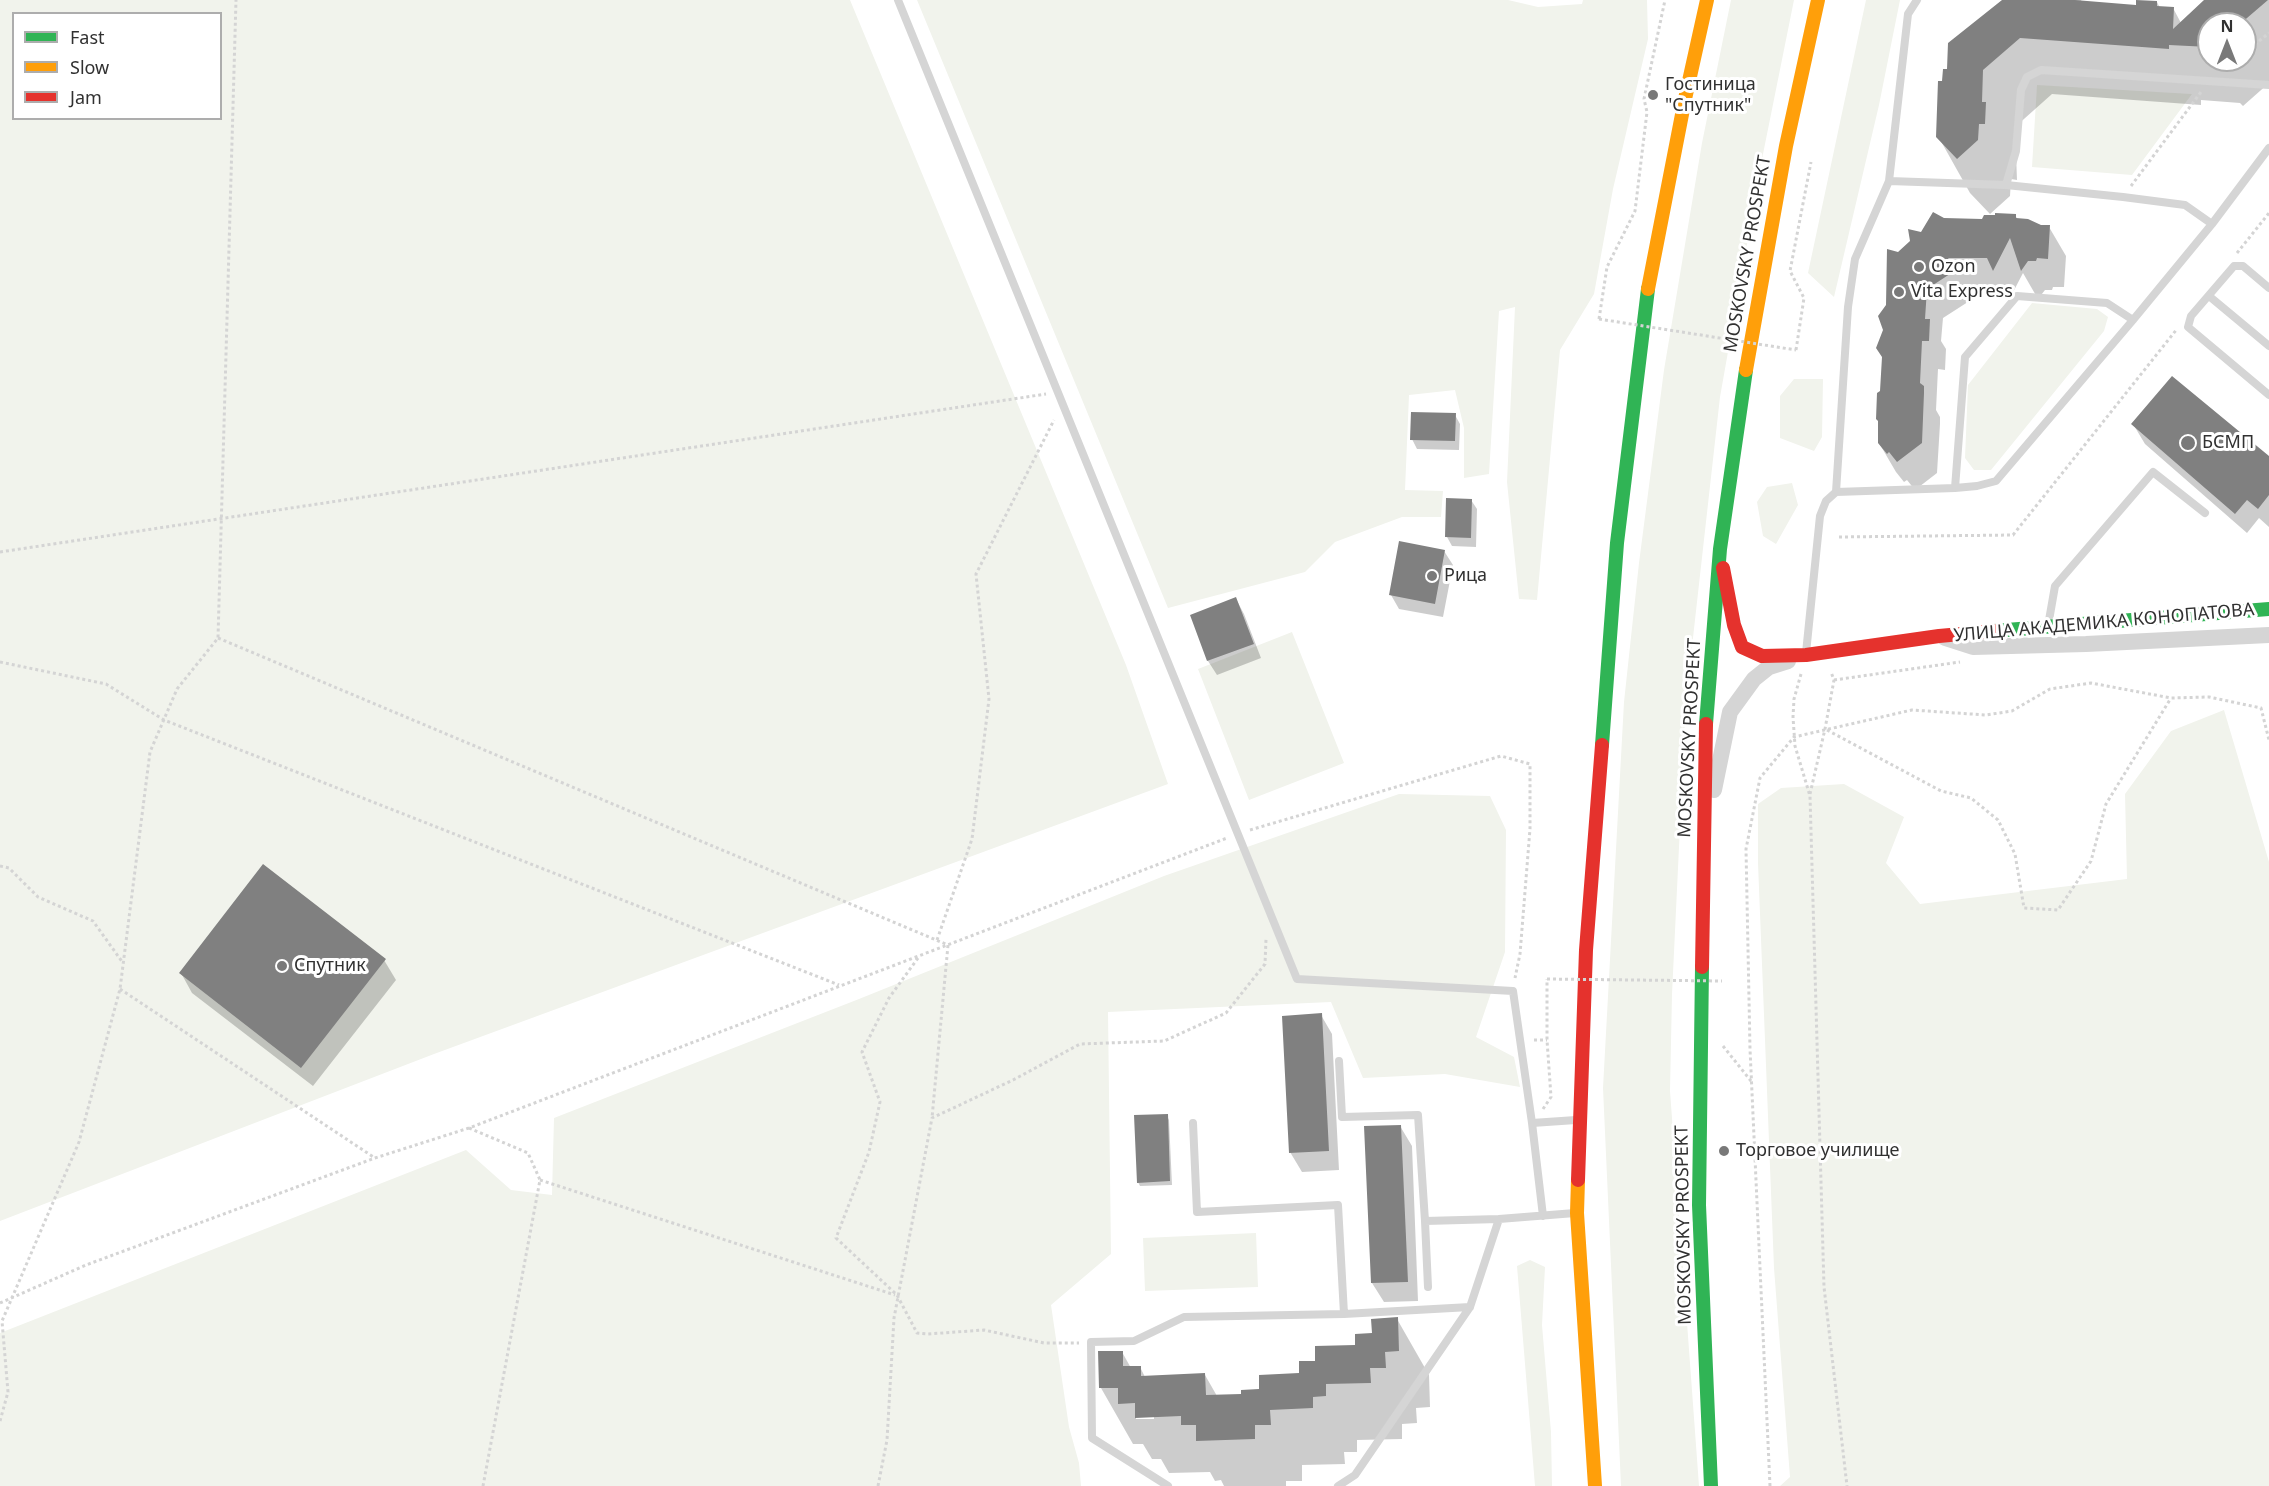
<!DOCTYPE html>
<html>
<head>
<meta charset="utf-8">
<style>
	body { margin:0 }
	#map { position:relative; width:2269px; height:1486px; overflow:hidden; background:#fff; font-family:"Noto Sans",sans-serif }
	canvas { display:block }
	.legend { position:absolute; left:12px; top:12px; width:210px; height:108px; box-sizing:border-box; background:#fff; border:2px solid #adadad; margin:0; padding:8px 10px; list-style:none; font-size:18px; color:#313131 }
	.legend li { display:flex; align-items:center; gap:12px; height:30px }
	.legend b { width:30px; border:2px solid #adadad }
	.north { position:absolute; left:2197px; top:12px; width:60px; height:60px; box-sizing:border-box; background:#fff; border:2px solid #adadad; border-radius:50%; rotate:0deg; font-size:16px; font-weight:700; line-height:24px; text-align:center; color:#313131 }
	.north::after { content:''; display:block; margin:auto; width:21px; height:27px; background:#797979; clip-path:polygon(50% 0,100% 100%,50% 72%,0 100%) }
</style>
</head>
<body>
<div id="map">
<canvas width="2269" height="1486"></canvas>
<ul class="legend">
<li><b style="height:8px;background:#30b455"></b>Fast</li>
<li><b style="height:8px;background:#ff9f0a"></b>Slow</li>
<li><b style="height:8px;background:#e5322d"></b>Jam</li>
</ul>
<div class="north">N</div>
</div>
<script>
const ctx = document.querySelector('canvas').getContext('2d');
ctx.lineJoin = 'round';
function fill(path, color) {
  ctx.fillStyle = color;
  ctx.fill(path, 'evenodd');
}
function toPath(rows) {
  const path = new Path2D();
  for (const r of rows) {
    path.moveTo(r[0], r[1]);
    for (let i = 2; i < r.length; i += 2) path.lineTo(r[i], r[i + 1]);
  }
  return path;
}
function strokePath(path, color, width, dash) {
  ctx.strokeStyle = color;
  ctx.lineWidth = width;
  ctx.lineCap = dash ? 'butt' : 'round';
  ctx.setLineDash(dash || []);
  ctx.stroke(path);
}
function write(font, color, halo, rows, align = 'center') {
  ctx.font = font + ' "Noto Sans",sans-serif';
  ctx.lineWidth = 6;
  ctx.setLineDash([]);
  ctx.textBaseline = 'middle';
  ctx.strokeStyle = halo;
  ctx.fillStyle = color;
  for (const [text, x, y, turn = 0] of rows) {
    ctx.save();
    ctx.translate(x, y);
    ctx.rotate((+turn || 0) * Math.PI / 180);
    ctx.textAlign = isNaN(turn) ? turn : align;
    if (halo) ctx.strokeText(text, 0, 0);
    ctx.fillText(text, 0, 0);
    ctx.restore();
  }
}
fill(toPath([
	[0,0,850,0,1126,665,1168,784,434,1054,0,1221],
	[14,14,220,14,220,118,14,118],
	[917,0,1508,0,1538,7,1582,4,1583,0,1647,0,1648,39,1613,189,1594,294,1560,350,1537,600,1519,599,1507,482,1515,307,1499,311,1489,474,1464,478,1464,428,1455,390,1409,395,1405,490,1443,491,1441,517,1402,517,1335,542,1305,572,1168,608],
	[1731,0,1794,0,1763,154,1720,397,1686,700,1672,994,1670,1091,1699,1486,1621,1486,1603,1088,1624,702,1639,563,1664,370,1702,143],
	[1866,0,1900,0,1879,105,1834,297,1808,273],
	[2037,85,2192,94,2132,175,2032,167],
	[2032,303,2097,309,2108,317,2104,331,1991,470,1974,470,1965,458,1968,385],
	[1794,379,1823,379,1822,437,1814,451,1780,438,1780,396],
	[1792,483,1798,505,1776,544,1763,536,1757,502,1767,487],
	[1292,632,1344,763,1249,800,1198,669],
	[2224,710,2269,862,2269,1486,1780,1486,1790,1477,1774,1268,1758,863,1758,804,1781,788,1844,784,1904,817,1886,863,1920,904,2127,879,2125,794,2171,731],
	[1399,794,1490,796,1506,830,1505,952,1476,1037,1514,1057,1520,1087,1445,1074,1363,1078,1331,1002,1108,1012,1111,1254,1051,1305,1069,1427,1079,1463,1081,1486,0,1486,0,1333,466,1150,511,1190,552,1195,554,1118,859,999,1164,876],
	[1256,1233,1258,1287,1145,1291,1143,1238],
	[1530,1260,1545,1267,1542,1325,1551,1432,1552,1486,1535,1486,1517,1266]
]), '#f1f3ec');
fill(toPath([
	[2004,0,2081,0,2082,2,2138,6,2157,2,2160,8,2173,8,2181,23,2206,0,2269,0,2269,83,2243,106,2240,103,2201,100,2201,105,2052,94,2015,127,2017,180,2011,179,2010,196,1990,214,1970,193,1938,136,1944,82,1948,71],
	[2209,24,2245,24,2245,60,2209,60],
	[2015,215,2018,220,2049,227,2066,256,2064,287,2053,287,2052,290,2045,290,2038,299,2023,273,2010,298,2004,286,1964,286,1971,300,1943,318,1941,341,1946,349,1945,370,1938,369,1936,410,1940,417,1940,424,1937,473,1915,490,1907,480,1904,482,1896,472,1879,443,1887,305,1921,234,1943,219,1983,220],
	[1455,415,1460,424,1459,450,1417,449,1412,439],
	[2133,424,2269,458,2269,527,2259,518,2247,533,2145,444],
	[1471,500,1477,509,1476,547,1452,546,1447,537],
	[1444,551,1453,565,1443,617,1399,609,1391,595],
	[1236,599,1244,614,1261,658,1217,675,1208,661,1192,616],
	[384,960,396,980,313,1086,192,993,181,973],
	[1321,1015,1332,1034,1339,1170,1302,1172,1290,1152],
	[1167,1116,1169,1120,1172,1185,1140,1186,1138,1182],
	[1400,1126,1412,1146,1418,1301,1384,1302,1372,1283,1366,1128],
	[1397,1319,1429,1375,1430,1407,1416,1408,1417,1423,1402,1424,1402,1439,1357,1440,1357,1452,1344,1452,1345,1464,1302,1465,1302,1481,1286,1481,1286,1486,1224,1486,1221,1480,1215,1481,1210,1472,1169,1473,1161,1459,1152,1459,1143,1444,1133,1444,1101,1388,1100,1353,1122,1352,1131,1368,1140,1367,1145,1377,1205,1375,1217,1396,1242,1396,1300,1375,1317,1362,1356,1346],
	[1136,1416,1154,1416,1154,1419,1136,1419]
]), '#0003');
fill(toPath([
	[2002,0,2075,0,2136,5,2136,0,2157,1,2157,6,2174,7,2173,29,2204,0,2268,0,2240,24,2209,24,2209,47,2169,45,2169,49,2020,38,1983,70,1982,102,1986,102,1985,124,1979,124,1978,140,1957,159,1936,137,1938,81,1942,81,1943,69,1947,69,1948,43],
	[1933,212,1944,218,1982,219,1984,215,1995,215,1995,213,2016,214,2016,218,2028,219,2041,225,2050,225,2048,259,2037,258,2036,261,2028,261,2021,271,2010,238,1993,271,1987,258,1948,258,1956,270,1927,289,1925,319,1930,319,1929,341,1922,341,1920,383,1924,386,1924,393,1922,443,1897,462,1889,452,1887,454,1878,443,1878,421,1876,419,1877,393,1880,391,1882,357,1876,348,1883,330,1878,316,1886,305,1887,249,1898,252,1910,241,1908,229,1921,232],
	[2172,376,2269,456,2269,495,2258,509,2247,500,2235,514,2131,424],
	[1411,412,1456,413,1455,441,1410,440],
	[1446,498,1472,499,1471,538,1445,537],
	[1399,541,1445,550,1435,604,1389,595],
	[1236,597,1254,644,1207,661,1190,615],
	[263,864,386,959,301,1068,179,973],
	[1322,1013,1329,1151,1289,1153,1282,1016],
	[1168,1114,1170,1181,1137,1183,1134,1115],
	[1401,1125,1408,1282,1371,1283,1364,1126],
	[1398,1317,1399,1351,1385,1352,1386,1368,1370,1368,1371,1383,1326,1384,1326,1396,1313,1397,1313,1408,1270,1410,1271,1425,1255,1425,1255,1439,1196,1441,1196,1425,1181,1425,1181,1416,1135,1418,1135,1403,1118,1404,1118,1388,1099,1388,1098,1351,1123,1351,1123,1366,1141,1366,1141,1376,1205,1373,1206,1395,1241,1394,1241,1390,1259,1389,1259,1375,1299,1373,1299,1361,1315,1361,1315,1346,1355,1345,1355,1334,1372,1333,1371,1319]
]), '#808080');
strokePath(toPath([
	[2245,52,2269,33],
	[2224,69,2235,60],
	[2131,186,2201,92],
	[2237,253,2269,213],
	[1599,319,1607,267,1635,211,1647,112,1644,99,1665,0],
	[1796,350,1804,298,1790,271,1811,162],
	[1839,537,2013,535,2177,329],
	[0,552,1046,394],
	[218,638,948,945,932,1118],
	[0,662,106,684,164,720,839,985],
	[1801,674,1794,699,1793,717,1795,746,1810,796,1824,1287,1847,1486],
	[1834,680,1960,662],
	[1827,730,1941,791,1971,798,1998,820,2015,854,2024,908,2058,910,2091,861,2106,804,2171,698],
	[1810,794,1825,729,1834,680,1831,672],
	[1250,830,1501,756,1530,764,1530,829,1520,954,1515,978],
	[0,866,9,868,38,897,93,921,123,963],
	[937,940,972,839,989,699,976,574,1054,420],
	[918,958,889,998,862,1052,880,1102,869,1152,836,1238,897,1295,917,1333,928,1334,984,1330,1044,1343,1079,1343],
	[120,989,375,1158],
	[1534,1040,1547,1040],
	[1723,1046,1751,1081],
	[1543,1109,1551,1097,1547,1040,1547,979],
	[469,1128,528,1153,540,1180,483,1486],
	[540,1180,895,1295],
	[0,1303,86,1265,375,1158,469,1128,1227,838],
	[0,1421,8,1392,2,1321,79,1142,120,989,150,752,177,689,218,638,236,0],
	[878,1486,887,1440,894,1318,932,1118,1013,1080,1080,1044,1164,1041,1226,1013,1265,964,1266,939],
	[1770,1486,1750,1049,1746,849,1760,778,1794,737,1912,710,1986,715,2012,711,2050,689,2091,683,2171,698,2209,697,2261,708,2269,740]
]), '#d4d4d4', 3, [3, 3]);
strokePath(toPath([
	[898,0,1297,979,1513,991,1532,1123,1543,1216],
	[1889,181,2006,185,2123,197,2185,205,2212,224],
	[2006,185,2016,151,2021,90,2027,77,2041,70,2269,85],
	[2269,288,2243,266,2234,266,2191,316,2188,327,2269,395],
	[2209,296,2269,346],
	[1955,488,1965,357,2017,296,2107,303,2133,320],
	[1836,492,1848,307,1855,259,1889,181,1908,14,1917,0],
	[2048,626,2055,586,2153,472,2205,513],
	[1806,653,1820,516,1826,501,1836,492,1955,488,1977,486,1996,481,2133,320,2212,224,2269,148],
	[1339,1061,1342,1117,1418,1115,1425,1221,1499,1219],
	[1193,1123,1197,1212,1338,1205,1344,1314,1470,1307],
	[1532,1123,1576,1120],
	[1425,1221,1428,1287],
	[1168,1486,1092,1438,1091,1342,1134,1341,1184,1317,1344,1314],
	[1338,1486,1355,1475,1470,1307,1499,1219,1575,1213]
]), '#d5d5d5', 8);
strokePath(toPath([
	[1945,638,1973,647,2086,644,2269,635],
	[1714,790,1730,712,1754,679,1769,667,1788,661]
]), '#d5d5d5', 16);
strokePath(toPath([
	[1994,631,2269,609],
	[1706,724,1720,549,1746,370],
	[1602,745,1617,543,1648,289],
	[1702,967,1699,1205,1711,1486]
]), '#30b455', 14);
strokePath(toPath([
	[1648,289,1685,99,1707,0],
	[1746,370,1786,146,1818,0],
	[1578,1180,1577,1213,1595,1486]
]), '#ff9f0a', 14);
strokePath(toPath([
	[1723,568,1734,625,1742,647,1762,656,1806,655,1939,636,1994,631],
	[1702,967,1706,724],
	[1578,1180,1586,950,1602,745]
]), '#e5322d', 14);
strokePath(toPath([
	[1599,319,1796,350],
	[1547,979,1722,981]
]), '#d4d4d4', 3, [3, 3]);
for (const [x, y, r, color] of [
	[1653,95,6,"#797979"],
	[1919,267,6,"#797979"],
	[1899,292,6,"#797979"],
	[2188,443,8,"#797979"],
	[1432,576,6,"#797979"],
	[282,966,6,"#797979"],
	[1724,1151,6,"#797979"]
]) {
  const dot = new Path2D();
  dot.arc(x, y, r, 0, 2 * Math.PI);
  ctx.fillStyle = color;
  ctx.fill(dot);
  strokePath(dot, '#fff', 2);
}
write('18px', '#313131', '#fff', [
	["Гостиница",1665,85],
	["\"Спутник\"",1665,106],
	["Ozon",1931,267],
	["Vita Express",1911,292],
	["БСМП",2202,443],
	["Рица",1444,576],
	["Спутник",294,966],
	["Торговое училище",1736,1151]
], 'left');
write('18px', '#313131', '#fff', [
	["MOSKOVSKY PROSPEKT",1748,254,-80],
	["УЛИЦА АКАДЕМИКА КОНОПАТОВА",2104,623,-5],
	["MOSKOVSKY PROSPEKT",1690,738,-87],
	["MOSKOVSKY PROSPEKT",1684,1225,-91]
]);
</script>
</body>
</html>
